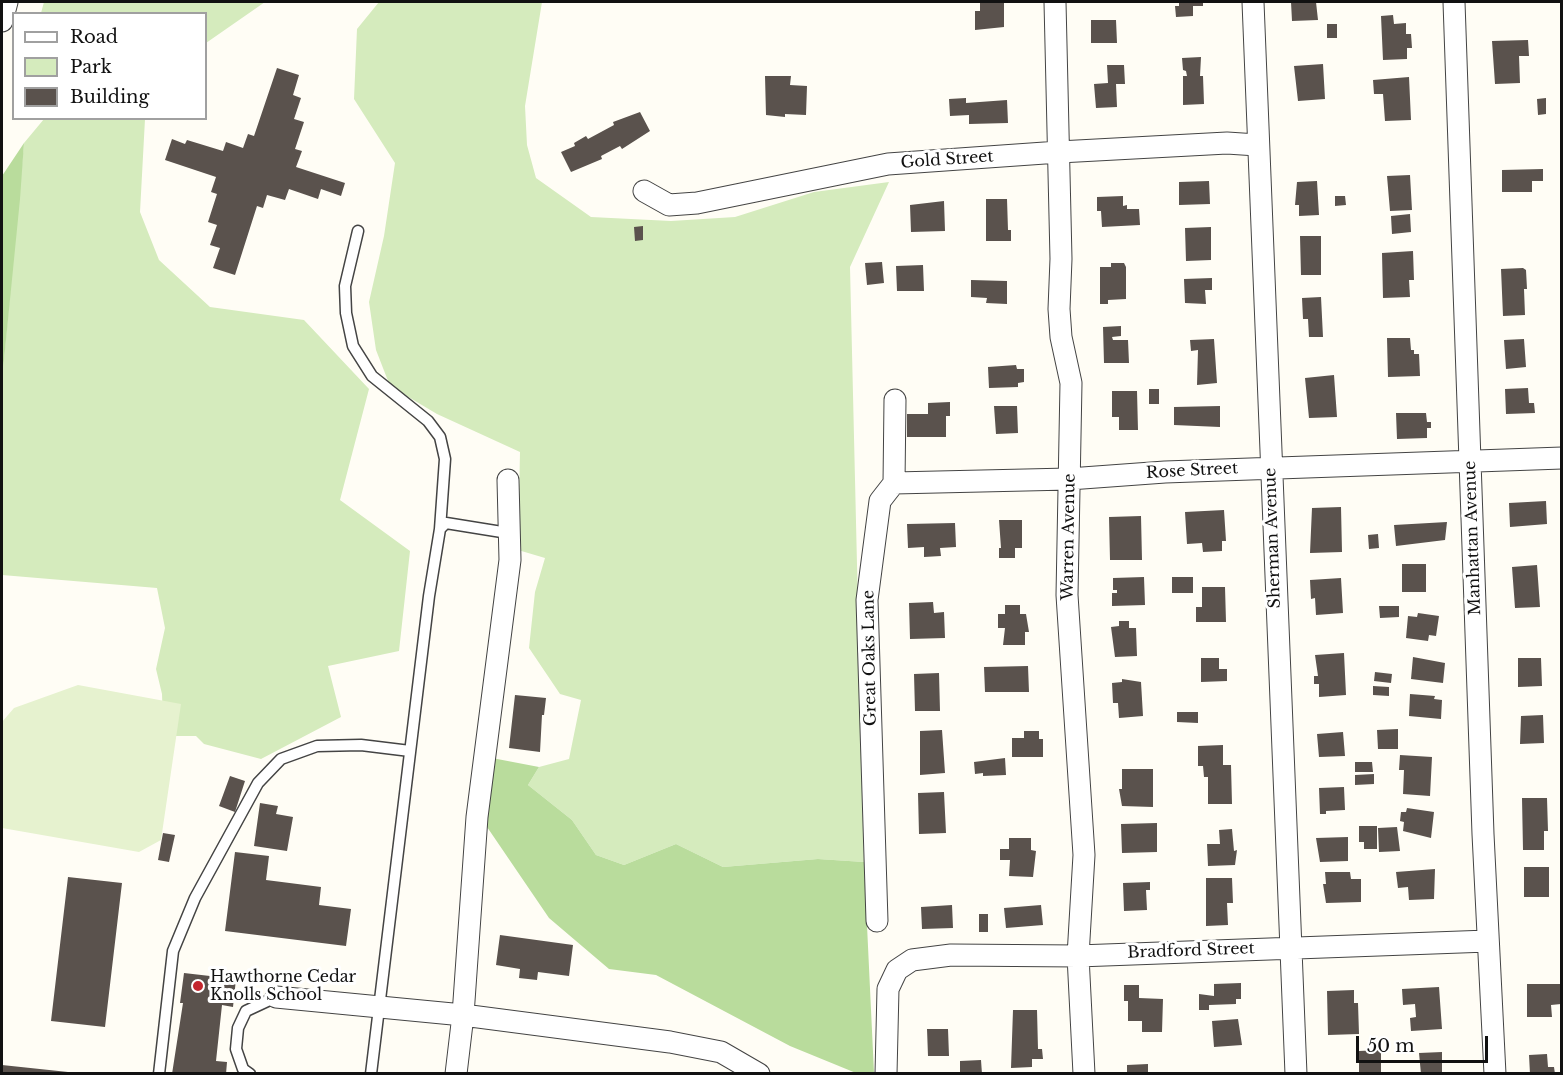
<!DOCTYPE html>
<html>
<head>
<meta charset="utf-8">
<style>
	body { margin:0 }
	#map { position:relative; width:1563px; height:1075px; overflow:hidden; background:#fffdf5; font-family:"Libre Baskerville",serif }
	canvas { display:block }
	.frame { position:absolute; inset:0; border:3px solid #111; pointer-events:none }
	.legend { position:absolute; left:12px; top:12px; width:195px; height:108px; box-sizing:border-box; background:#fff; border:2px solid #a0a0a0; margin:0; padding:8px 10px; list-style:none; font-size:18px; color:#111 }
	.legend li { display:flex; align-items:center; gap:12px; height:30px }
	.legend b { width:30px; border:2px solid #a0a0a0 }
	.scale { position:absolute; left:1356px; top:1036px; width:132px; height:27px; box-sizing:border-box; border:3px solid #111; border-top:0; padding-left:8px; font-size:18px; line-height:21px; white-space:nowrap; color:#111; -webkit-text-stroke:4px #fff; paint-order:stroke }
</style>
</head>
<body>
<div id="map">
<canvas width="1563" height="1075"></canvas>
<div class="frame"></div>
<ul class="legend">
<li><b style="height:8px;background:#fff"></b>Road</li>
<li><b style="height:16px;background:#d5ebbd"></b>Park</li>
<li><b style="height:16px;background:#5a524d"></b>Building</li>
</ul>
<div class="scale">50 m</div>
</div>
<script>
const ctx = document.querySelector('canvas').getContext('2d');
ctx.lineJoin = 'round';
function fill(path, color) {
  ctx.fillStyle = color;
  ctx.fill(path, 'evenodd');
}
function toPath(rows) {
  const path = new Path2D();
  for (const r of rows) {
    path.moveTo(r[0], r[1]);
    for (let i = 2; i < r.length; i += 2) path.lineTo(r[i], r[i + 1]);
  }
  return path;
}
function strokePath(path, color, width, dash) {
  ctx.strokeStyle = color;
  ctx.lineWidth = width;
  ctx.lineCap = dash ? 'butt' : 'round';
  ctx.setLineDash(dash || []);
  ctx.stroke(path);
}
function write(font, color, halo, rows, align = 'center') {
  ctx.font = font + ' "Libre Baskerville",serif';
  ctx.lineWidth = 6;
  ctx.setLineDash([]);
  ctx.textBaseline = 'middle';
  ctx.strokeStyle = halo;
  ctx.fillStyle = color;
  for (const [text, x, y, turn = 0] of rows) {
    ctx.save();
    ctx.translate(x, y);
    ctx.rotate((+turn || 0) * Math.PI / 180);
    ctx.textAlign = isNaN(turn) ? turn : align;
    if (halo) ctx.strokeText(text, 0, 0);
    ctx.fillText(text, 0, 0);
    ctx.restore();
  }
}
fill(toPath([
	[44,2,265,2,206,43,206,14,41,13],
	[379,2,542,2,525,106,527,145,536,178,591,217,671,221,735,217,814,192,889,182,850,267,864,862,818,859,723,867,676,844,624,865,596,855,572,820,528,785,539,767,569,759,581,700,560,694,529,648,535,592,545,558,518,550,520,452,437,414,390,386,376,350,369,302,384,236,395,163,354,99,357,29],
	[44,119,145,119,140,212,159,260,210,307,304,320,369,389,340,500,410,551,399,651,328,666,341,717,261,759,204,744,196,736,172,736,163,725,162,694,156,669,165,628,157,588,2,575,2,380,24,143]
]), '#d5ebbd');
fill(toPath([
	[24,143,20,199,2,380,2,176],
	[492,758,539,767,528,785,572,820,596,855,624,865,676,844,723,867,818,859,864,862,874,1073,856,1073,790,1046,656,975,609,969,549,918,485,824]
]), '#b9dc9c');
fill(toPath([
	[78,685,181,704,161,840,139,852,2,828,2,722,14,708]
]), '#e6f2cf');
fill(toPath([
	[980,2,1004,2,1004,27,975,30,975,11,980,11],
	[1179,2,1203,2,1203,6,1193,6,1193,16,1176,17,1175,6,1179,6],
	[1291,2,1316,2,1318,20,1292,21],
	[1393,15,1394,24,1406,23,1406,34,1411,34,1412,48,1407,48,1407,59,1383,60,1381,16],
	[1091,20,1116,20,1117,43,1091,43],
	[1327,24,1337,24,1337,38,1327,38],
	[1528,40,1529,56,1519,56,1520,83,1495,84,1492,41],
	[1201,57,1200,76,1203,76,1204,104,1183,105,1183,76,1187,76,1186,71,1183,70,1182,58],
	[1323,64,1325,99,1298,101,1294,66],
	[1107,65,1124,65,1125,84,1116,84,1117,107,1096,108,1094,84,1108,83],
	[277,68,299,75,293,95,301,98,294,119,304,122,295,149,302,151,296,167,345,183,341,196,321,189,318,199,289,189,285,200,267,195,263,208,257,206,235,275,213,268,220,248,210,245,217,225,208,222,217,194,211,192,216,177,165,160,172,139,185,144,187,140,223,151,226,142,243,148,248,134,254,136],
	[765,76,791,76,790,85,807,86,806,115,785,114,785,117,766,115],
	[1409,77,1411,120,1385,121,1383,94,1374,94,1373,80],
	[966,98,966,103,1007,100,1008,123,969,124,969,115,950,116,949,99],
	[1546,98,1546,114,1538,115,1537,99],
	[640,112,650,131,622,149,620,146,601,156,602,159,571,172,561,152,575,146,574,143,586,136,588,139,614,125,613,122],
	[1543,169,1543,181,1532,181,1532,192,1502,192,1502,170],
	[1410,175,1412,210,1390,211,1387,176],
	[1209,181,1210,204,1179,205,1179,182],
	[1317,181,1319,215,1299,216,1299,205,1295,205,1297,182],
	[1123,196,1123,206,1127,205,1127,209,1139,209,1140,225,1102,227,1101,211,1097,211,1097,197],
	[1335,196,1345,196,1346,205,1335,206],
	[986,199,1007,199,1008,230,1011,230,1011,241,986,241],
	[944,201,945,231,911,232,910,205],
	[1410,214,1411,232,1392,234,1391,216],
	[643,226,643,240,635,241,634,227],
	[1211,227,1211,260,1186,261,1185,228],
	[1300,236,1321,236,1321,275,1301,275],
	[1413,251,1414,280,1409,280,1410,297,1383,298,1382,253],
	[882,262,884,283,867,285,865,263],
	[1111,263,1124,263,1126,267,1126,299,1108,300,1108,304,1100,304,1100,267,1111,267],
	[923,265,924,291,897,291,896,266],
	[1523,268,1526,270,1527,289,1524,289,1525,315,1503,316,1501,269],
	[1212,278,1212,290,1205,290,1206,304,1185,303,1184,279],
	[971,280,1007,281,1007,304,986,303,987,298,971,297],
	[1321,297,1323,337,1309,337,1308,319,1303,319,1302,298],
	[1121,326,1121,336,1112,337,1113,340,1128,340,1129,363,1104,363,1103,327],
	[1387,338,1410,338,1411,350,1414,350,1414,354,1419,354,1420,376,1388,377],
	[1214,339,1217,383,1197,385,1198,350,1191,351,1190,340],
	[1524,339,1526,367,1506,369,1504,340],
	[1016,365,1017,369,1024,369,1024,382,1018,383,1018,387,989,388,988,367],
	[1334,375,1337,417,1309,418,1305,378],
	[1528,388,1529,403,1534,403,1535,413,1506,414,1505,389],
	[1149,389,1159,389,1159,404,1149,404],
	[1112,391,1137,391,1138,430,1119,430,1119,417,1112,417],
	[950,402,950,416,946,416,946,437,907,437,907,414,928,414,928,403],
	[994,406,1017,406,1018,433,996,434],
	[1220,406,1220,427,1174,425,1174,407],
	[1396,413,1426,413,1427,422,1431,422,1431,428,1427,428,1427,438,1397,439],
	[1546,501,1547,524,1510,527,1509,503],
	[1341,507,1342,552,1310,553,1312,508],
	[1224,510,1226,541,1222,541,1222,551,1203,552,1202,543,1187,544,1185,512],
	[1141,516,1142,560,1110,560,1109,517],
	[999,520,1022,520,1022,548,1015,548,1015,558,999,558,999,548,1001,548],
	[1447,522,1445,540,1396,546,1394,525],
	[955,523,956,547,940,548,941,556,924,557,924,547,908,548,907,524],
	[1378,534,1379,548,1369,549,1368,535],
	[1402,564,1426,564,1426,592,1402,592],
	[1537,565,1540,607,1515,608,1512,567],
	[1144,577,1145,605,1112,606,1112,593,1117,593,1117,590,1113,590,1113,578],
	[1172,577,1193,577,1193,593,1172,593],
	[1341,578,1343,613,1316,615,1315,598,1311,599,1310,580],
	[1202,587,1225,587,1226,622,1196,622,1196,607,1202,607],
	[933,602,934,613,944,612,945,638,910,639,909,603],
	[1005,605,1020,605,1020,614,1026,614,1029,632,1025,632,1025,645,1003,645,1005,628,998,628,998,614,1005,614],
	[1379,606,1399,606,1399,617,1380,618],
	[1418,613,1439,616,1436,636,1429,635,1428,641,1406,638,1408,616,1417,617],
	[1119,621,1129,621,1129,628,1136,628,1137,656,1115,657,1111,627,1119,626],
	[1344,653,1346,695,1319,697,1319,684,1314,684,1314,676,1318,676,1315,655],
	[1413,657,1445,663,1443,683,1411,679],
	[1201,658,1219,658,1219,669,1227,669,1227,681,1201,682],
	[1518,658,1541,658,1542,686,1518,687],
	[1028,666,1029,692,985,692,984,667],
	[1375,672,1392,674,1391,683,1374,681],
	[939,673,940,711,915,711,914,674],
	[1122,679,1141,682,1143,716,1119,718,1118,703,1113,703,1112,683,1122,682],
	[1373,686,1389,687,1389,696,1373,695],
	[1410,694,1435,696,1434,699,1442,700,1441,719,1409,716],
	[515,695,546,698,544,715,542,715,540,752,509,748],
	[1177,712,1198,712,1198,723,1177,722],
	[1543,715,1544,743,1520,744,1521,716],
	[1398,729,1398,749,1378,749,1377,730],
	[942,730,945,773,920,775,920,731],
	[1024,731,1039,731,1039,739,1043,739,1043,757,1012,757,1012,738,1024,738],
	[1343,732,1345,756,1319,757,1317,734],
	[1223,745,1223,765,1231,765,1232,804,1208,804,1208,777,1204,777,1203,766,1198,766,1198,746],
	[1400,755,1432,757,1430,796,1403,794,1404,770,1399,770],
	[1005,758,1006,775,983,776,983,773,975,774,974,762],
	[1355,762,1372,762,1373,772,1355,772],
	[1122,769,1153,769,1153,807,1122,806,1119,789,1122,789],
	[1374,774,1374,784,1355,785,1355,775],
	[230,776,245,781,235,812,219,806],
	[1344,787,1345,810,1326,811,1326,814,1320,814,1319,788],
	[944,792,946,833,919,834,918,793],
	[1522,798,1547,798,1548,831,1544,831,1544,850,1523,850],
	[260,803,278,806,276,814,293,817,287,851,254,846],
	[1407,808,1434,812,1431,838,1403,831,1404,822,1400,821,1401,812,1406,812],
	[1157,823,1157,852,1122,853,1121,824],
	[1359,826,1377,826,1377,849,1364,849,1364,842,1359,842],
	[1397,827,1400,851,1379,852,1378,828],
	[1232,829,1234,851,1237,850,1235,865,1208,866,1207,844,1220,844,1219,830],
	[163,833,175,835,169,862,158,860],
	[1348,837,1348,861,1320,862,1316,838],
	[1009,838,1031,838,1031,850,1036,851,1033,877,1009,876,1010,860,1000,860,1000,849,1009,849],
	[235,852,269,856,266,880,321,887,319,905,351,909,346,946,225,931],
	[1524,867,1549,867,1549,897,1524,897],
	[1435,869,1434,899,1409,900,1408,887,1398,888,1396,872],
	[1325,872,1350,872,1351,879,1361,879,1361,902,1326,903,1323,884,1326,884],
	[68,877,122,883,105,1027,51,1021],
	[1206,878,1232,878,1233,903,1227,903,1228,925,1206,926],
	[1150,882,1150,890,1146,890,1147,910,1124,911,1123,883],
	[952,905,953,928,922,929,921,907],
	[1041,905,1043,925,1006,928,1004,908],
	[979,914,988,914,988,932,979,932],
	[500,935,573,945,569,976,538,972,537,980,519,978,520,969,496,965],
	[184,973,236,979,233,1007,222,1005,216,1061,227,1062,226,1074,172,1074,183,1003,180,1003],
	[1241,983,1241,999,1236,999,1236,1004,1209,1005,1209,1010,1199,1010,1199,994,1214,996,1214,984],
	[1527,984,1561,984,1561,1004,1551,1005,1552,1017,1527,1017],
	[1124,985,1139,985,1139,998,1163,999,1162,1032,1142,1032,1142,1021,1128,1021,1128,1001,1124,1001],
	[1439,987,1442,1029,1411,1031,1410,1018,1416,1017,1415,1004,1403,1005,1402,989],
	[1354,990,1354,1003,1358,1003,1359,1034,1328,1035,1327,991],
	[1013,1010,1037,1010,1038,1049,1042,1049,1043,1059,1032,1059,1032,1067,1011,1068],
	[1238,1019,1242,1045,1214,1047,1212,1021],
	[927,1029,948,1029,949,1056,928,1056],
	[1381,1050,1381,1072,1359,1072,1359,1051],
	[1442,1052,1442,1074,1421,1074,1419,1053],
	[1547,1054,1548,1067,1554,1067,1555,1074,1530,1074,1529,1055],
	[981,1060,982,1074,960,1074,960,1061],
	[1148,1064,1148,1074,1127,1074,1127,1065],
	[2,1065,68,1072,68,1074,2,1074]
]), '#5a524d');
const lane = toPath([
	[358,231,345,286,346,313,353,346,372,376,428,421,440,437,445,459,440,529],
	[159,1074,173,951,195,898,258,783,281,759,317,746,361,745,410,751],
	[250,1074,243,1069,236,1049,238,1028,246,1011,276,997],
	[371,1074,429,596,440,529,446,523,508,533]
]);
const street = toPath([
	[1055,2,1061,259,1059,309,1061,337,1071,383,1067,595,1084,855,1078,956,1084,1074],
	[1253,2,1296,1074],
	[1454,2,1483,834,1495,1074],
	[2,21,7,2],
	[644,191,669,205,697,203,888,164,1059,152,1227,143,1257,145],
	[894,483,1069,479,1165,472,1562,458],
	[877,921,867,600,880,501,894,483,895,400],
	[276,997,463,1015,670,1042,721,1052,759,1074],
	[456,1074,463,1015,477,817,510,560,508,480],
	[886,1074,888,989,897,970,912,960,951,955,1078,956,1488,941]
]);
strokePath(lane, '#444', 13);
strokePath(street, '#444', 23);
strokePath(lane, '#fff', 10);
strokePath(street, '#fff', 21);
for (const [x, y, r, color] of [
	[198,986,6,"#c4262e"]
]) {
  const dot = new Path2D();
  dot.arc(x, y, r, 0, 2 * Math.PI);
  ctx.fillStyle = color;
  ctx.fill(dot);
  strokePath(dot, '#fff', 2);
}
write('16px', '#111', '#fff', [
	["Gold Street",947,160,-4],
	["Rose Street",1192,471,-3],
	["Warren Avenue",1069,537,-89],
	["Sherman Avenue",1273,538,-92],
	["Manhattan Avenue",1473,538,-92],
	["Great Oaks Lane",870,658,-91],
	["Bradford Street",1191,951,-2]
]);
write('16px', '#111', '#fff', [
	["Hawthorne Cedar",210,977],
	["Knolls School",210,995]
], 'left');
</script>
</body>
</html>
